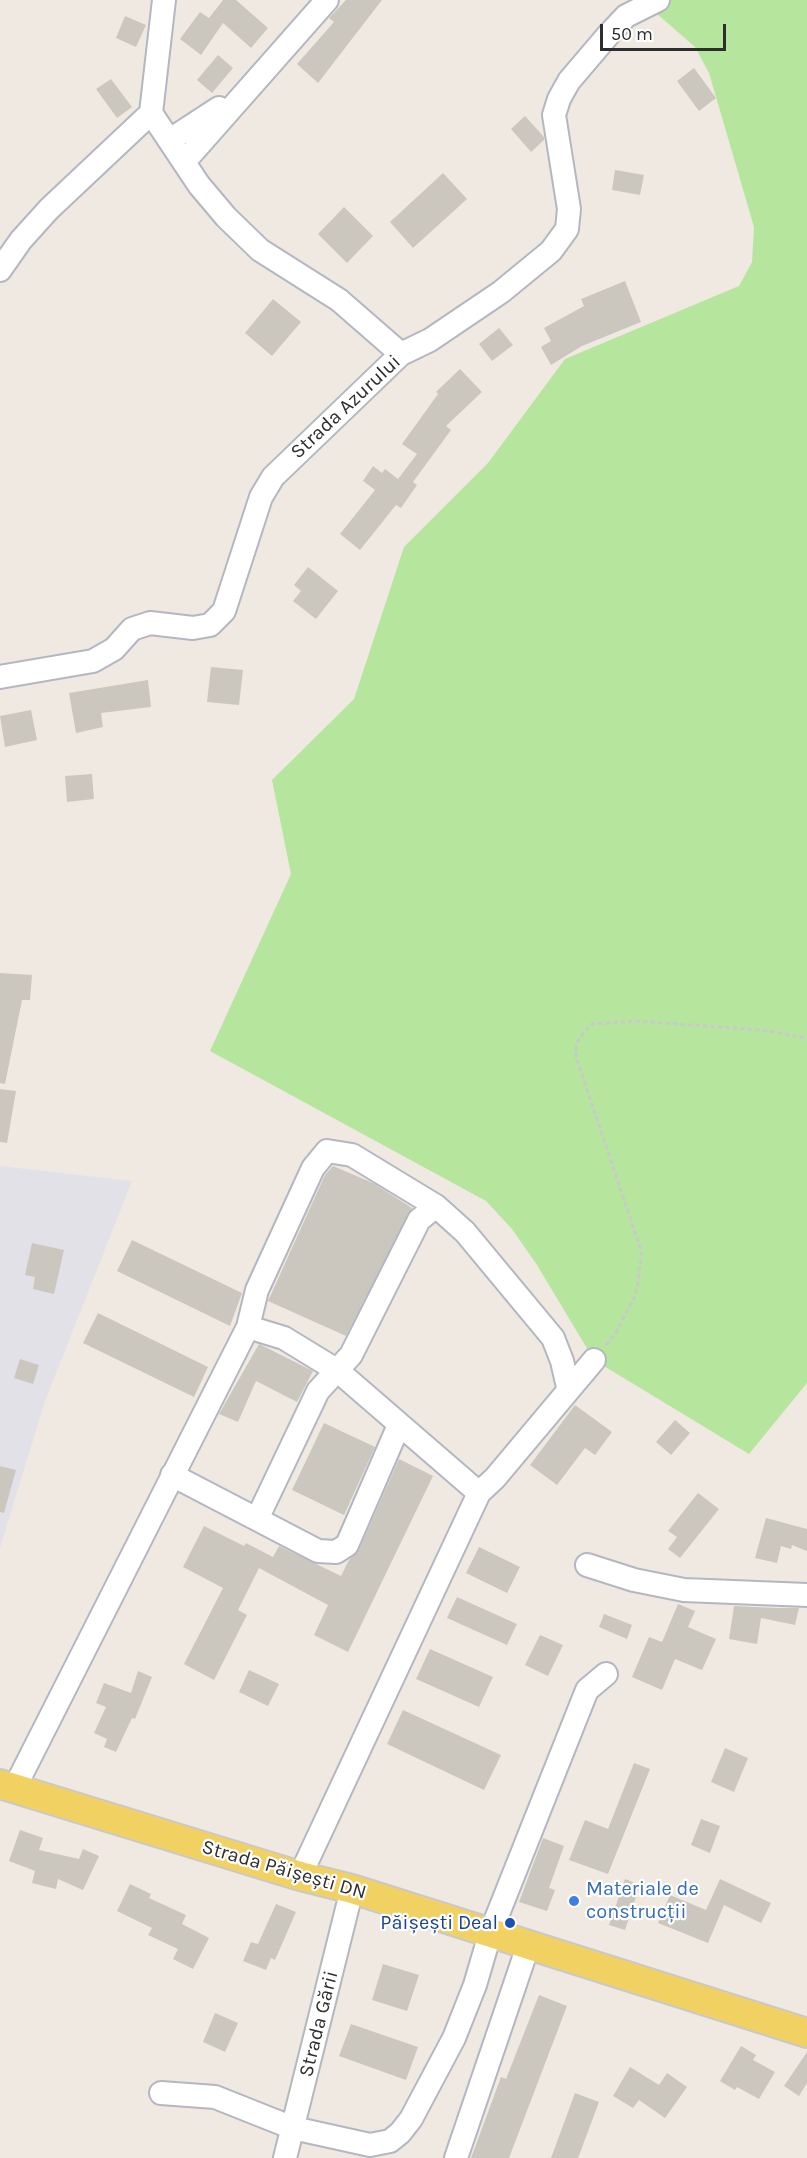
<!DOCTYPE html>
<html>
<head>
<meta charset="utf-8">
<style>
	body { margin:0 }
	#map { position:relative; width:807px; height:2158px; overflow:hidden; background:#efe9e1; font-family:Karla,sans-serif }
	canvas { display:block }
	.scale { position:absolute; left:600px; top:24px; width:126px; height:27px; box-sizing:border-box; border:3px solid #2e2e2e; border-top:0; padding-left:8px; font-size:18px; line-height:21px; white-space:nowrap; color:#2e2e2e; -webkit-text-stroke:4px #fff; paint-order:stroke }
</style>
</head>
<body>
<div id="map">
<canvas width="807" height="2158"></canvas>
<div class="scale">50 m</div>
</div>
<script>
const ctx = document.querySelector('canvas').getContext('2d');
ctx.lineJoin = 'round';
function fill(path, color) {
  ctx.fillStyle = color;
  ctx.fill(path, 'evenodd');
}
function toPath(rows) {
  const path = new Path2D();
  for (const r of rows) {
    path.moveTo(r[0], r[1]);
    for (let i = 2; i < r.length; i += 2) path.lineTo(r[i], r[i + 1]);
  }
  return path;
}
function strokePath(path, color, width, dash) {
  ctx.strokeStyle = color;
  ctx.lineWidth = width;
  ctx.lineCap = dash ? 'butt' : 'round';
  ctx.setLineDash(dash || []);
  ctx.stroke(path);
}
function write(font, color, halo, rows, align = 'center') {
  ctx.font = font + ' Karla,sans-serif';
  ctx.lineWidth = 4.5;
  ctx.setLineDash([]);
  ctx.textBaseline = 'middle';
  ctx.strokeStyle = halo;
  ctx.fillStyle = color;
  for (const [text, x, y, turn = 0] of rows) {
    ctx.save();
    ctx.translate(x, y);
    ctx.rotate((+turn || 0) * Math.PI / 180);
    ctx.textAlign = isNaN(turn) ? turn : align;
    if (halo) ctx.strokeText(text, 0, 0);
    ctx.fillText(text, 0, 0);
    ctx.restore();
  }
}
fill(toPath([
	[0,1166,132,1181,45,1401,0,1548]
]), '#e3e1e8');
fill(toPath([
	[641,0,807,0,807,1383,749,1454,594,1360,537,1265,512,1229,486,1201,210,1051,291,874,272,780,354,699,404,547,488,463,565,359,739,286,752,262,754,227,709,73,695,47]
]), '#b6e59e');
fill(toPath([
	[223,0,236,0,268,28,251,48,223,23,201,55,180,39,200,12,209,18],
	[346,0,382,0,318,83,297,64,334,22,329,18],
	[125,16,146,25,136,47,116,38],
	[218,55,233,68,212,93,197,80],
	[694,68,716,98,699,111,677,81],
	[111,79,132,107,117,118,96,89],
	[525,116,544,137,544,140,531,152,511,129],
	[615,170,644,175,640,195,612,190],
	[443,173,467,199,413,248,390,222],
	[344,207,373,236,347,263,318,234],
	[625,281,641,322,582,346,551,365,541,347,551,341,544,328,584,306,581,299],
	[273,299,301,322,272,356,245,333],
	[499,328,513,345,492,361,479,344],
	[460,369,482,392,446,426,451,430,413,482,417,485,401,508,396,505,360,550,340,534,375,490,363,481,373,466,382,473,385,469,398,479,417,454,402,444,438,394,436,392],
	[308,567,338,591,316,619,293,601,301,591,294,585],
	[211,667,243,670,239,705,207,702],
	[148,680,151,707,101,713,103,727,76,733,69,693],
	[31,710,37,740,5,747,0,716],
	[92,774,94,799,67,802,65,776],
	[0,973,32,975,30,1000,22,1000,5,1084,0,1083],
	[0,1089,16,1091,7,1143,0,1142],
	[333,1166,373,1183,412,1208,346,1336,268,1301,325,1175],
	[132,1240,242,1293,230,1326,117,1271],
	[32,1243,64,1250,54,1294,33,1289,35,1277,25,1275],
	[98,1313,208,1367,194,1397,83,1343],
	[259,1344,313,1371,297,1402,256,1381,238,1422,219,1414],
	[20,1359,39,1365,33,1384,14,1378],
	[575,1405,612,1432,595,1455,585,1448,557,1485,530,1465],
	[675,1420,690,1433,671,1455,656,1442],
	[324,1423,375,1447,344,1515,292,1490],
	[399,1459,433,1476,348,1652,314,1635,328,1605,259,1568,238,1610,247,1615,214,1680,184,1664,223,1588,183,1567,204,1526,244,1546,246,1543,273,1557,279,1546,341,1576,349,1560,359,1550],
	[0,1466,16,1470,4,1513,0,1512],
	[698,1493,719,1509,680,1558,668,1549,677,1537,668,1531],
	[766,1518,807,1529,807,1551,792,1545,791,1549,781,1546,777,1563,755,1558],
	[479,1547,520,1567,507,1593,466,1573],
	[457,1597,517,1624,507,1645,447,1618],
	[678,1604,695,1611,688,1627,716,1639,702,1670,675,1659,662,1690,632,1677,649,1637,662,1642],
	[734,1606,777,1608,799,1608,795,1625,761,1618,757,1644,729,1639],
	[604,1614,632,1625,627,1639,599,1627],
	[540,1635,563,1645,548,1676,525,1665],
	[430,1649,493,1677,479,1707,416,1679],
	[249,1670,279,1684,268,1706,239,1692],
	[138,1671,152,1677,135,1719,132,1718,116,1752,104,1747,107,1739,94,1733,106,1707,96,1703,104,1683,131,1693],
	[403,1710,501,1755,484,1790,387,1744],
	[725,1748,748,1758,734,1792,711,1782],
	[634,1763,650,1769,608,1874,569,1860,585,1820,608,1829],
	[701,1819,720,1826,710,1853,691,1845],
	[20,1830,43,1838,39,1850,79,1859,83,1849,99,1856,83,1890,58,1879,56,1889,32,1883,35,1871,9,1861],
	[543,1838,564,1846,549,1888,555,1890,547,1911,519,1902],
	[625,1879,640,1885,625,1930,609,1925],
	[720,1879,771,1903,761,1923,724,1905,708,1943,658,1923,670,1895,706,1910],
	[130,1884,151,1894,149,1898,186,1915,182,1924,209,1938,193,1969,173,1959,178,1949,148,1935,152,1928,117,1911],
	[276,1904,296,1912,275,1960,271,1958,266,1970,243,1961,251,1942,258,1944],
	[383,1964,419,1975,407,2011,372,2000],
	[539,1995,567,2006,509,2158,471,2158,501,2077,506,2079],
	[215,2013,238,2023,225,2052,203,2042],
	[351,2024,418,2047,406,2080,339,2056],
	[741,2046,756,2055,753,2060,775,2072,759,2099,737,2087,735,2090,720,2081],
	[807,2052,807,2083,799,2096,784,2086],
	[630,2067,659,2085,667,2073,687,2087,665,2118,639,2100,633,2108,613,2096],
	[575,2093,599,2102,578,2158,551,2158]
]), '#cbc7bf');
const minor = toPath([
	[151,113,199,185,226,217,260,250,339,300,401,354],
	[170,140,219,108],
	[184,162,327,0],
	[0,270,21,240,49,209,151,113,164,0],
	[0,677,93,661,114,649,132,629,150,623,193,628,210,625,224,611,261,497,273,477,401,354,430,340,501,292,551,251,567,229,569,209,554,115,559,99,569,81,609,34,626,16,658,0],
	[248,1327,257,1290,313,1168,327,1151,352,1155,436,1206,465,1232,553,1338,562,1361,568,1387],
	[172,1475,318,1551,336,1552,347,1545,399,1425],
	[258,1517,318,1391,351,1355,419,1220,436,1206],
	[587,1565,634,1580,684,1590,807,1595],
	[14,1789,248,1327,284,1338,338,1371,479,1493],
	[300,1876,479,1493,495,1478,594,1360],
	[161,2093,215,2097,293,2128,370,2145,390,2141,400,2133,411,2119,454,2038,475,1985,490,1934,587,1690,606,1674],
	[285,2158,352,1889],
	[456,2158,528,1946]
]);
const major = toPath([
	[0,1784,300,1876,352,1889,807,2033]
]);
strokePath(minor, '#b4b7c1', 26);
strokePath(major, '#c9c9c9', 32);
strokePath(toPath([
	[606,1345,615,1334,636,1294,642,1253,576,1057,576,1044,584,1032,592,1024,637,1021,761,1030,807,1038]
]), '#c9c9c9', 3, [4.5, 3]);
strokePath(minor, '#fff', 22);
strokePath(major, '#f2d163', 28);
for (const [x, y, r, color] of [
	[574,1901,6,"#3f7fe0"],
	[510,1923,6,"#1a4fb4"]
]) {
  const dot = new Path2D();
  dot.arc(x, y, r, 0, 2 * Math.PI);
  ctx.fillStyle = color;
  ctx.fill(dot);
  strokePath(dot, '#fff', 2);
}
write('20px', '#2e2e2e', '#fff', [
	["Strada Azurului",346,407,-43],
	["Strada Păișești DN",284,1870,16],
	["Strada Gării",319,2024,-76]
]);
write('20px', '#366cbe', '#fff', [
	["Materiale de",586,1889],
	["construcții",586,1912]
], 'left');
write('20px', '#164399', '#fff', [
	["Păișești Deal",498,1923]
], 'right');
</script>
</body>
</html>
